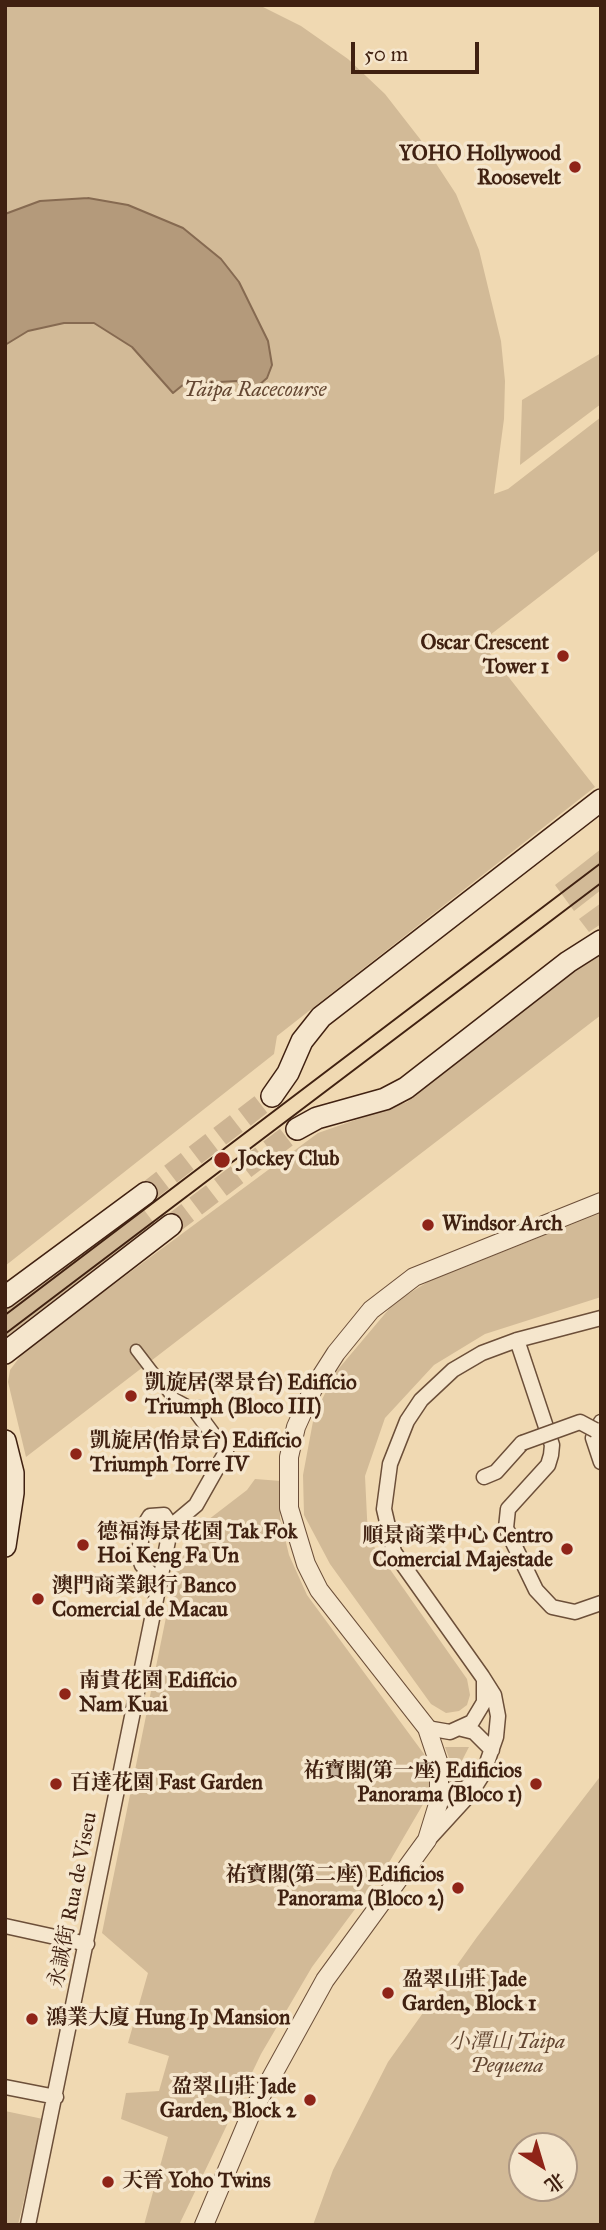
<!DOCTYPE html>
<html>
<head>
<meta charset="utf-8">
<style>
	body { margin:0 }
	#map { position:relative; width:606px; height:2230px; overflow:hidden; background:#f0d9b2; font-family:"IM FELL Great Primer","Noto Serif SC",serif }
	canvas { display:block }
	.frame { position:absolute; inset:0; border:7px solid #402111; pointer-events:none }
	.north { position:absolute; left:508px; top:2132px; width:70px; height:70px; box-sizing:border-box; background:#f5e6cd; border:2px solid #ad9782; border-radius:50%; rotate:143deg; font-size:19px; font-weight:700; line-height:28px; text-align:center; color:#402111 }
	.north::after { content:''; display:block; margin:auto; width:24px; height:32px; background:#8f2418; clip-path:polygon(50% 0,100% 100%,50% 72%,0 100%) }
	.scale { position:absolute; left:351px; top:42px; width:128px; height:32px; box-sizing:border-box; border:4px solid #402111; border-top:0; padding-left:9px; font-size:21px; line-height:24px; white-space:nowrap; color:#402111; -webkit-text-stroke:5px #f5e6cd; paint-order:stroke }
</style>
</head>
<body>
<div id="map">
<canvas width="606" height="2230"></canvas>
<div class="frame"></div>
<div class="north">北</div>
<div class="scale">50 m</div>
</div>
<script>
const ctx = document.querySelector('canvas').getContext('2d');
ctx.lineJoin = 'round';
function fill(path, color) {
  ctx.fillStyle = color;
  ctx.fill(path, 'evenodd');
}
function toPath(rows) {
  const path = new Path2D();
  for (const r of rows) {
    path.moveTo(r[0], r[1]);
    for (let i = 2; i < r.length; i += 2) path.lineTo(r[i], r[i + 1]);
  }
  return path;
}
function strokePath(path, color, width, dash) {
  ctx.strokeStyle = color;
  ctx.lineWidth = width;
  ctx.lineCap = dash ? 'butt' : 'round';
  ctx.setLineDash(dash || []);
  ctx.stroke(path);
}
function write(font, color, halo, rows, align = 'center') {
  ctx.font = font + ' "IM FELL Great Primer","Noto Serif SC",serif';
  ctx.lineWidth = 7;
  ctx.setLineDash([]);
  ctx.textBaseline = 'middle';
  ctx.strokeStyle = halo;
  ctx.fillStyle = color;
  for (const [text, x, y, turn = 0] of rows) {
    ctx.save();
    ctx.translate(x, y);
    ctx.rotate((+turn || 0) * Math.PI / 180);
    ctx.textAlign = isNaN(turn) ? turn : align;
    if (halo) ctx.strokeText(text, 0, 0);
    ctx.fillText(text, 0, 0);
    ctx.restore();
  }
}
fill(toPath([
	[5,5,259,5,301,26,348,59,385,94,420,139,456,194,479,250,501,341,505,381,504,419,494,494,508,489,601,417,601,549,481,642,595,787,277,1036,274,1054,5,1266],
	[601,353,601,404,520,465,522,400],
	[601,849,601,890,574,911,555,885],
	[601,903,601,924,589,932,579,919],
	[601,950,601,1015,26,1457,8,1382,10,1370,25,1350,318,1133,407,1102],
	[141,1206,157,1227,5,1341,5,1309],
	[601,1213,601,1297,485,1334,434,1365,385,1418,365,1476,368,1538,467,1679,470,1695,467,1705,459,1711,446,1713,431,1704,330,1564,304,1515,303,1475,314,1416,335,1373,394,1303,429,1281],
	[255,1479,281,1481,280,1517,289,1555,307,1595,424,1754,430,1772,429,1794,387,1866,312,1967,261,2054,179,2225,144,2225,168,2137,121,2119,126,2093,159,2091,169,2056,128,2043,148,1973,102,1933,176,1568,187,1536,247,1490],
	[445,1747,469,1747,453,1778,450,1761],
	[599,1778,601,2225,313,2225,333,2170,388,2062,477,1937],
	[522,2146,564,2146,564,2188,522,2188],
	[5,2111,43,2119,18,2225,5,2225]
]), '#d2ba97');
const water = toPath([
	[88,198,128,205,183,228,221,259,239,282,268,341,272,365,267,378,249,394,237,381,184,384,173,393,132,347,94,323,64,323,28,331,5,345,5,214,40,201,88,198]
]);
fill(water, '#b49a7b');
strokePath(water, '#866a51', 2);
strokePath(toPath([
	[146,1193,272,1096],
	[171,1225,297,1129]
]), '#cdb492', 21, [21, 10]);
const pedestrian = toPath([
	[136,1350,172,1397,198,1411]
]);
const minor = toPath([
	[517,1340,552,1445,551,1455,548,1465,508,1509,506,1528,536,1590,552,1607,575,1612,601,1603],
	[601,1422,593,1438,601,1462],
	[484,1477,496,1472,522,1443],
	[160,1583,142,1565,138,1554,145,1524,150,1516,164,1515,171,1526],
	[427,1728,450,1732,472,1722,484,1702,484,1681],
	[462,1729,474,1732,492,1750],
	[440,1791,464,1789,477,1780],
	[428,1840,471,1793,483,1774,496,1737,498,1716,494,1695,482,1676,394,1552,384,1509,390,1464,407,1421,421,1400,453,1370,482,1353,517,1340,601,1318],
	[5,1926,87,1944],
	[5,2087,56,2097],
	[28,2225,171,1526,196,1505,226,1452,198,1414,198,1408]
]);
const tertiary = toPath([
	[204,2225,250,2116,325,1980,427,1840,439,1801,439,1764,427,1728,319,1590,306,1564,289,1508,289,1457,296,1427,313,1389,336,1353,371,1310,414,1277,601,1202]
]);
const secondary = toPath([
	[272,1096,288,1073,302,1041,321,1017,601,800],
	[297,1129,317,1118,385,1099,406,1088,568,962,601,941],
	[5,1297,146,1193],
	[5,1353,171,1225],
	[5,1441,13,1473,13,1493,5,1546]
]);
strokePath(pedestrian, '#6c4f39', 13);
strokePath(minor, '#6c4f39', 17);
strokePath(tertiary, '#6c4f39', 20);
strokePath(secondary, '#402111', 24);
strokePath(pedestrian, '#f5e6cd', 10);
strokePath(minor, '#f5e6cd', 14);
strokePath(tertiary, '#f5e6cd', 18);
strokePath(secondary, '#f5e6cd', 21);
strokePath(toPath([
	[5,1315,601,863],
	[5,1334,601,883]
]), '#402111', 2);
const minorBridge = toPath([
	[522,1443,580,1422,595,1430]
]);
strokePath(minorBridge, '#6c4f39', 17, []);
strokePath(minorBridge, '#f5e6cd', 14);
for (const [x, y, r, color] of [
	[575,167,7,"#8f2418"],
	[563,656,7,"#8f2418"],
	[222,1160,9,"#8f2418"],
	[428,1225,7,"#8f2418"],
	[131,1396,7,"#8f2418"],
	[76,1454,7,"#8f2418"],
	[83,1545,7,"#8f2418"],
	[567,1549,7,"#8f2418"],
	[38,1599,7,"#8f2418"],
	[65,1694,7,"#8f2418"],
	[56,1784,7,"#8f2418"],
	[536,1784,7,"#8f2418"],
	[458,1888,7,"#8f2418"],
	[388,1993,7,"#8f2418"],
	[32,2019,7,"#8f2418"],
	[310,2100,7,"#8f2418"],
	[108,2182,7,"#8f2418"]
]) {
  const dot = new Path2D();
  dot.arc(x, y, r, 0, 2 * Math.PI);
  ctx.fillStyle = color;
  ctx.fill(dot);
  strokePath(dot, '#f5e6cd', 2.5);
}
write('bold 21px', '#402111', '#f5e6cd', [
	["YOHO Hollywood",561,155,"right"],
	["Roosevelt",561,179,"right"],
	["Oscar Crescent",549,644,"right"],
	["Tower 1",549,668,"right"],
	["Jockey Club",238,1160],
	["Windsor Arch",442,1225],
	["凱旋居(翠景台) Edifício",145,1384],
	["Triumph (Bloco III)",145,1408],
	["凱旋居(怡景台) Edifício",90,1442],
	["Triumph Torre IV",90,1466],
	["德福海景花園 Tak Fok",97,1533],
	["Hoi Keng Fa Un",97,1557],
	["順景商業中心 Centro",553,1537,"right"],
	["Comercial Majestade",553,1561,"right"],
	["澳門商業銀行 Banco",52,1587],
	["Comercial de Macau",52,1611],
	["南貴花園 Edifício",79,1682],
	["Nam Kuai",79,1706],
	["祐寶閣(第一座) Edificios",522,1772,"right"],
	["Panorama (Bloco 1)",522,1796,"right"],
	["百達花園 Fast Garden",70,1784],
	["祐寶閣(第二座) Edificios",444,1876,"right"],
	["Panorama (Bloco 2)",444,1900,"right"],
	["盈翠山莊 Jade",402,1981],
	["Garden, Block 1",402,2005],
	["鴻業大廈 Hung Ip Mansion",46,2019],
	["盈翠山莊 Jade",296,2088,"right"],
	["Garden, Block 2",296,2112,"right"],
	["天晉 Yoho Twins",122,2182]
], 'left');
write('italic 21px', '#644732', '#f5e6cd', [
	["Taipa Racecourse",255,391],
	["小潭山 Taipa",507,2043],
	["Pequena",507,2067]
]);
write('21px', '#402111', '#f5e6cd', [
	["永誠街 Rua de Viseu",74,1900,-79]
]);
</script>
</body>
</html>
